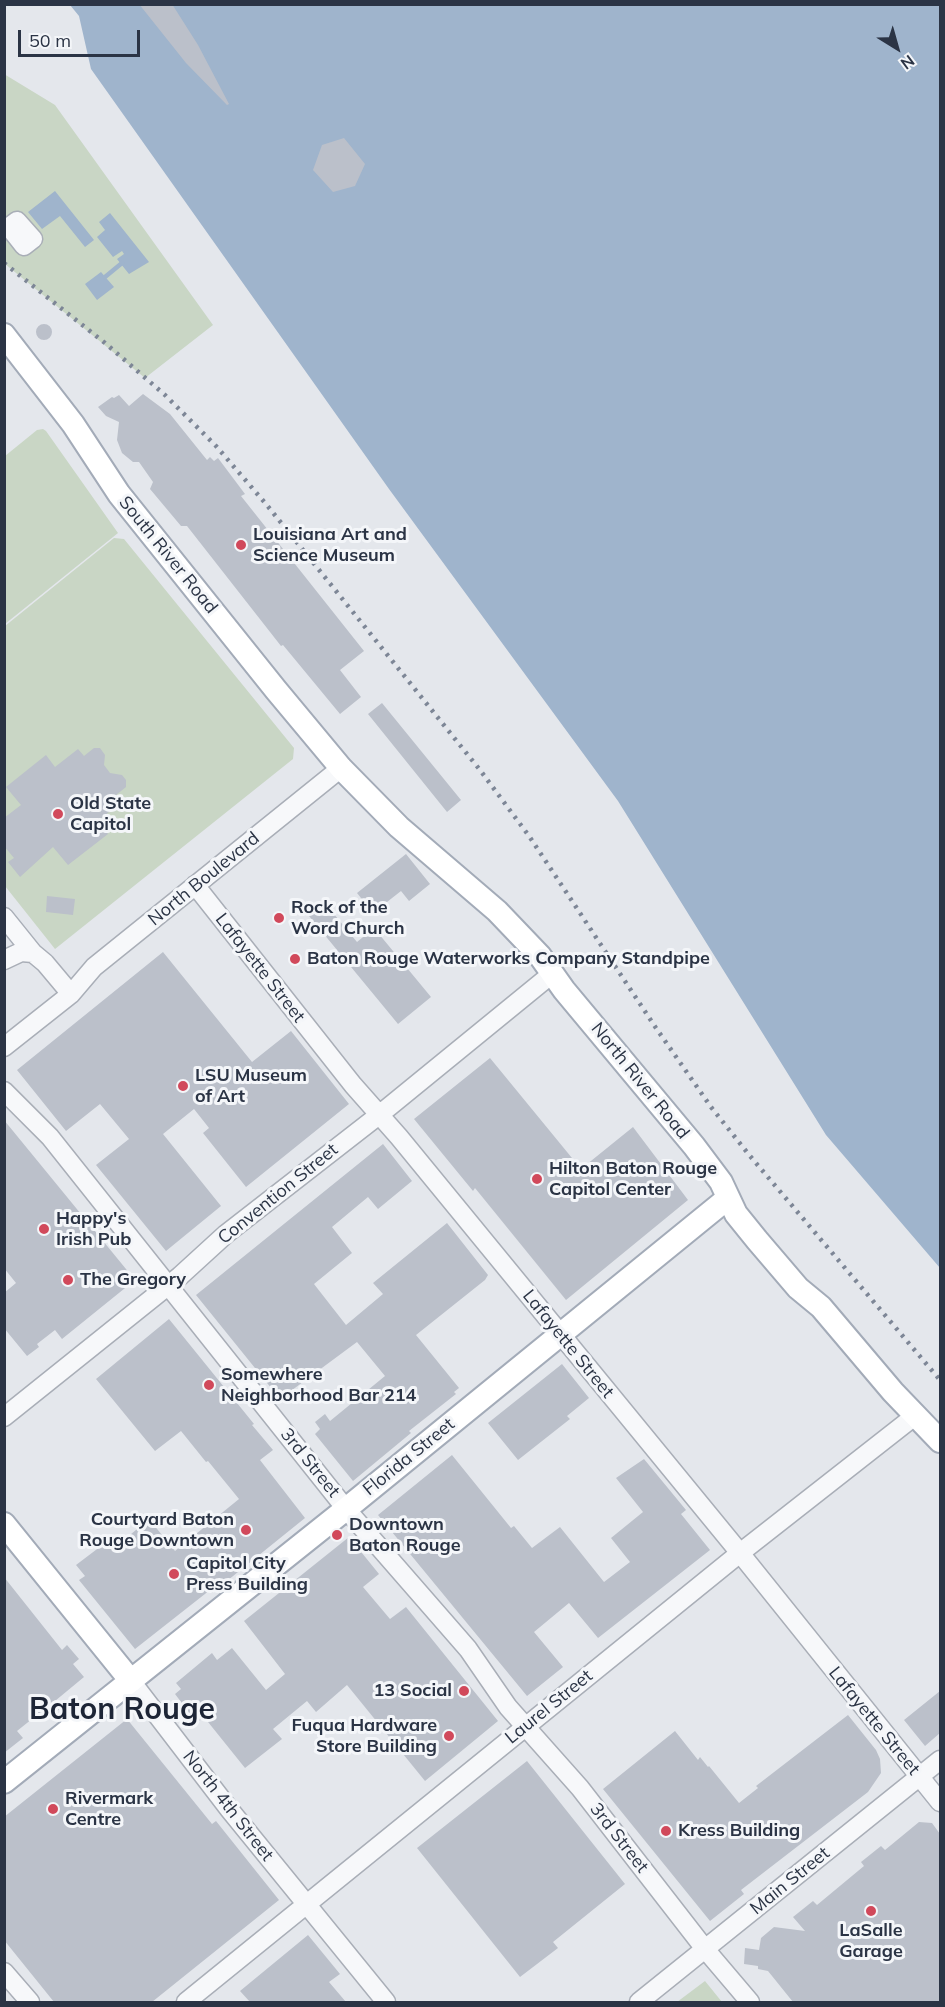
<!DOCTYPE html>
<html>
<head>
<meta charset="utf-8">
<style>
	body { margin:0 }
	#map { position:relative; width:945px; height:2007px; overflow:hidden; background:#e4e7ec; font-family:Mulish,sans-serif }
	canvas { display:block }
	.frame { position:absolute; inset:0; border:6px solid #2b3445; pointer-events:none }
	.north { position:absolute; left:867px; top:18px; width:60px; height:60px; -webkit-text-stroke:4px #f4f6f9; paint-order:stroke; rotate:143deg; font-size:16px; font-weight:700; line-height:24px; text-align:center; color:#2b3445 }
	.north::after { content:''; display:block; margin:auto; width:21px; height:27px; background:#2b3445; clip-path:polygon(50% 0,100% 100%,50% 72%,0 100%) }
	.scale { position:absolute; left:18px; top:30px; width:122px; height:27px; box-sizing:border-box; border:3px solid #2b3445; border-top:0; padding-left:8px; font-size:18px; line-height:21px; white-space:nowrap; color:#2b3445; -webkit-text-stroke:4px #f4f6f9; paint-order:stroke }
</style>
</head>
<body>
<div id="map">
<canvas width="945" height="2007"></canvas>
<div class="frame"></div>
<div class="north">N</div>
<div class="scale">50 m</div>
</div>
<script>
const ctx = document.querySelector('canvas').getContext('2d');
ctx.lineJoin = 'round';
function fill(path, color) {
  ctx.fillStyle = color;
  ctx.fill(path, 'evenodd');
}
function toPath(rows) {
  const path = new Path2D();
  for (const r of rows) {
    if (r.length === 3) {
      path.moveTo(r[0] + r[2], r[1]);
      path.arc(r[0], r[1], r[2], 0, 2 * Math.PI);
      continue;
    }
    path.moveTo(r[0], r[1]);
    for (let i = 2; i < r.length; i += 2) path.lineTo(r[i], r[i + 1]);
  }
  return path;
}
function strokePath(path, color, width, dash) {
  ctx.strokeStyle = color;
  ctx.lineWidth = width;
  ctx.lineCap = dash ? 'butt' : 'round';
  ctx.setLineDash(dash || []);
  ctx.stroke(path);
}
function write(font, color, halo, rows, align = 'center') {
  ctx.font = font + ' Mulish,sans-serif';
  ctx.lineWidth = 6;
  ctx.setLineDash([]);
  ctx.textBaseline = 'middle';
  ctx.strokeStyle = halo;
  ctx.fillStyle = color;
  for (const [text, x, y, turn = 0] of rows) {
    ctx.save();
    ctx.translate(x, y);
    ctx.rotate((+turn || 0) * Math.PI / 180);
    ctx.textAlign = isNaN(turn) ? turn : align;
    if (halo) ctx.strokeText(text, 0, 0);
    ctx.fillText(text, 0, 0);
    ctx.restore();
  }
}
fill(toPath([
	[4,74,55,105,213,325,145,378,5,264],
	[43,429,46,431,118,533,5,624,5,456,37,430],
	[114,538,124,539,294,748,293,759,55,949,5,886,5,626],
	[705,1981,722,2002,677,2002]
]), '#c9d6c5');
fill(toPath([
	[70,5,940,5,940,1268,826,1135,618,801,389,489,91,69,79,16],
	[55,191,94,240,85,247,60,216,42,229,28,212],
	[110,213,149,262,129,274,117,259,124,254,122,251,113,257,97,237,105,230,99,222],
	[101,272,114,287,97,300,85,284]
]), '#9fb4cc');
strokePath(toPath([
	[105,277,122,263]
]), '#9fb4cc', 4.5);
fill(toPath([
	[139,4,172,4,198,45,229,104,227,105,186,63],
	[344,138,365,164,355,186,333,192,313,170,322,145],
	[44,332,8],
	[143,394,170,414,207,460,210,457,214,461,218,458,245,494,241,496,364,651,340,670,361,697,340,714,283,645,281,646,187,526,181,526,150,489,153,482,139,462,133,462,122,453,117,440,119,422,106,416,98,407,112,397,114,398,119,395,129,406],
	[382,703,461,800,447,812,368,714],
	[94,748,100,748,105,755,104,765,110,773,122,775,126,780,126,787,116,795,121,802,98,821,108,834,68,865,53,847,20,877,8,862,14,858,4,846,4,818,21,805,6,787,46,755,55,767,78,749,84,756],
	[406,854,430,884,409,901,401,891,373,913,357,893],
	[47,896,75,899,73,915,46,912],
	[325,903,357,942,374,928,431,997,398,1024,309,916],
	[163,952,252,1062,291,1031,349,1104,246,1187,203,1133,209,1128,194,1109,163,1134,221,1206,166,1251,96,1165,129,1139,100,1104,66,1131,17,1070],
	[490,1058,581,1169,633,1127,688,1200,566,1300,475,1188,473,1191,414,1119],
	[4,1120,135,1280,62,1339,55,1330,37,1344,39,1347,27,1356,4,1328,4,1293,16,1283,4,1268],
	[383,1144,412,1181,378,1209,368,1197,332,1227,352,1253,314,1284,346,1325,383,1294,373,1283,447,1223,488,1275,485,1280,416,1335,459,1388,454,1392,456,1394,409,1431,411,1433,353,1481,315,1434,320,1429,315,1422,325,1414,330,1421,385,1376,357,1342,280,1399,196,1295],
	[169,1319,254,1424,252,1425,273,1450,260,1460,305,1518,212,1593,210,1590,135,1649,79,1580,85,1576,76,1565,109,1540,113,1545,116,1542,118,1545,149,1519,175,1551,239,1499,208,1461,206,1462,181,1431,155,1451,96,1379],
	[562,1364,589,1398,567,1416,570,1419,518,1460,488,1423],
	[452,1455,511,1528,514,1526,532,1548,560,1527,604,1582,630,1562,611,1538,643,1512,616,1478,644,1459,686,1510,681,1514,710,1550,598,1638,569,1603,534,1632,563,1667,527,1696,378,1515],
	[349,1537,379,1574,363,1587,390,1619,406,1607,498,1721,425,1781,347,1685,316,1712,307,1701,273,1729,282,1739,245,1768,204,1717,197,1723,175,1694,181,1689,176,1683,212,1653,217,1660,232,1648,266,1690,285,1674,244,1621],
	[4,1577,62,1650,67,1645,79,1659,73,1664,84,1677,55,1701,61,1708,48,1718,42,1711,17,1731,23,1738,4,1753],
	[940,1691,940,1733,925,1746,904,1720],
	[848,1715,876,1750,880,1759,881,1773,868,1792,741,1890,744,1894,710,1921,603,1789,675,1731,698,1760,700,1757,708,1767,709,1766,739,1803,758,1788,756,1786],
	[127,1719,212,1824,216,1821,279,1900,152,2002,54,2002,4,1940,4,1817],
	[527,1761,625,1884,553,1942,558,1948,520,1977,417,1848],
	[919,1822,932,1823,940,1834,940,2002,793,2002,768,1971,758,1969,758,1966,744,1964,745,1948,759,1950,761,1938,774,1927,805,1931,793,1917,813,1901,817,1905,864,1866,861,1862,881,1846,885,1850],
	[308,1935,340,1974,329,1982,346,2002,250,2002,240,1991]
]), '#bbc0ca');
const minor = toPath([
	[17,221,33,239,24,246,9,227,17,221],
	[195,885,353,1085,399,1137,740,1553,940,1802],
	[4,917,33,953],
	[4,960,21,952,33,953,45,963,71,994],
	[4,1047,71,994,94,967,341,768],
	[4,1091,50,1137,346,1509,468,1649,508,1707,580,1788,705,1949,750,2002],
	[4,1417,180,1276,226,1234,379,1115,553,973],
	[131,1681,229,1809,386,2002],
	[4,1972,30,2002],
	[186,2002,740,1553,916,1415],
	[639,2002,940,1760]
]);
const major = toPath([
	[4,335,73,424,119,494,276,690,341,768,399,827,497,911,540,956,564,990,694,1146,721,1182,736,1214,757,1240,798,1288,821,1307,893,1392,940,1441],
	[4,1524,131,1681],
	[4,1782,346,1509,728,1198]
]);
strokePath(minor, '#a9aeb7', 21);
strokePath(major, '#a3abb8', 26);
strokePath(minor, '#f7f8fa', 18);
strokePath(major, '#fff', 22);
strokePath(toPath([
	[4,263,105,343,165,395,216,446,266,504,480,770,529,836,656,1028,711,1107,750,1156,940,1380]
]), '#7d8696', 4.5, [3, 6]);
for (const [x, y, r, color] of [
	[241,545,6,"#d1495b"],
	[58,814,6,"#d1495b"],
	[279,918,6,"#d1495b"],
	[295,959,6,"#d1495b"],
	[183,1086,6,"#d1495b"],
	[537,1179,6,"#d1495b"],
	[44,1229,6,"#d1495b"],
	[68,1280,6,"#d1495b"],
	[209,1385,6,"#d1495b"],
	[246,1530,6,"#d1495b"],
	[337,1535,6,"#d1495b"],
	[174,1574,6,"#d1495b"],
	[464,1691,6,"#d1495b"],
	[449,1736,6,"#d1495b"],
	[53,1809,6,"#d1495b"],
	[666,1831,6,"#d1495b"],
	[871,1911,6,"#d1495b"]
]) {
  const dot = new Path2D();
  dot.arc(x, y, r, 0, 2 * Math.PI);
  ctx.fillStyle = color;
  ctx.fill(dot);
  strokePath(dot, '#f4f6f9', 2);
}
write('bold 18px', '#2b3445', '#f4f6f9', [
	["Louisiana Art and",253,535],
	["Science Museum",253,556],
	["Old State",70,804],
	["Capitol",70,825],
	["Rock of the",291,908],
	["Word Church",291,929],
	["Baton Rouge Waterworks Company Standpipe",307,959],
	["LSU Museum",195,1076],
	["of Art",195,1097],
	["Hilton Baton Rouge",549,1169],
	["Capitol Center",549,1190],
	["Happy's",56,1219],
	["Irish Pub",56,1240],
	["The Gregory",80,1280],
	["Somewhere",221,1375],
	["Neighborhood Bar 214",221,1396],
	["Courtyard Baton",234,1520,"right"],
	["Rouge Downtown",234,1541,"right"],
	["Downtown",349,1525],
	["Baton Rouge",349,1546],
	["Capitol City",186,1564],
	["Press Building",186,1585],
	["13 Social",452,1691,"right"],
	["Fuqua Hardware",437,1726,"right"],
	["Store Building",437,1747,"right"],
	["Rivermark",65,1799],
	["Centre",65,1820],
	["Kress Building",678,1831],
	["LaSalle",871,1931,"center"],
	["Garage",871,1952,"center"]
], 'left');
write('18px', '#2b3445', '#f4f6f9', [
	["South River Road",168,555,51],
	["North Boulevard",204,879,-39],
	["Lafayette Street",260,968,52],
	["North River Road",640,1081,51],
	["Convention Street",278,1194,-39],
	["Lafayette Street",568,1344,51],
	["Florida Street",409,1457,-39],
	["3rd Street",310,1463,51],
	["Laurel Street",549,1707,-39],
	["Lafayette Street",874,1721,51],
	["North 4th Street",228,1806,52],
	["3rd Street",619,1838,52],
	["Main Street",790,1881,-39]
]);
write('bold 30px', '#1d2536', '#f4f6f9', [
	["Baton Rouge",122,1710]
]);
</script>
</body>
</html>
